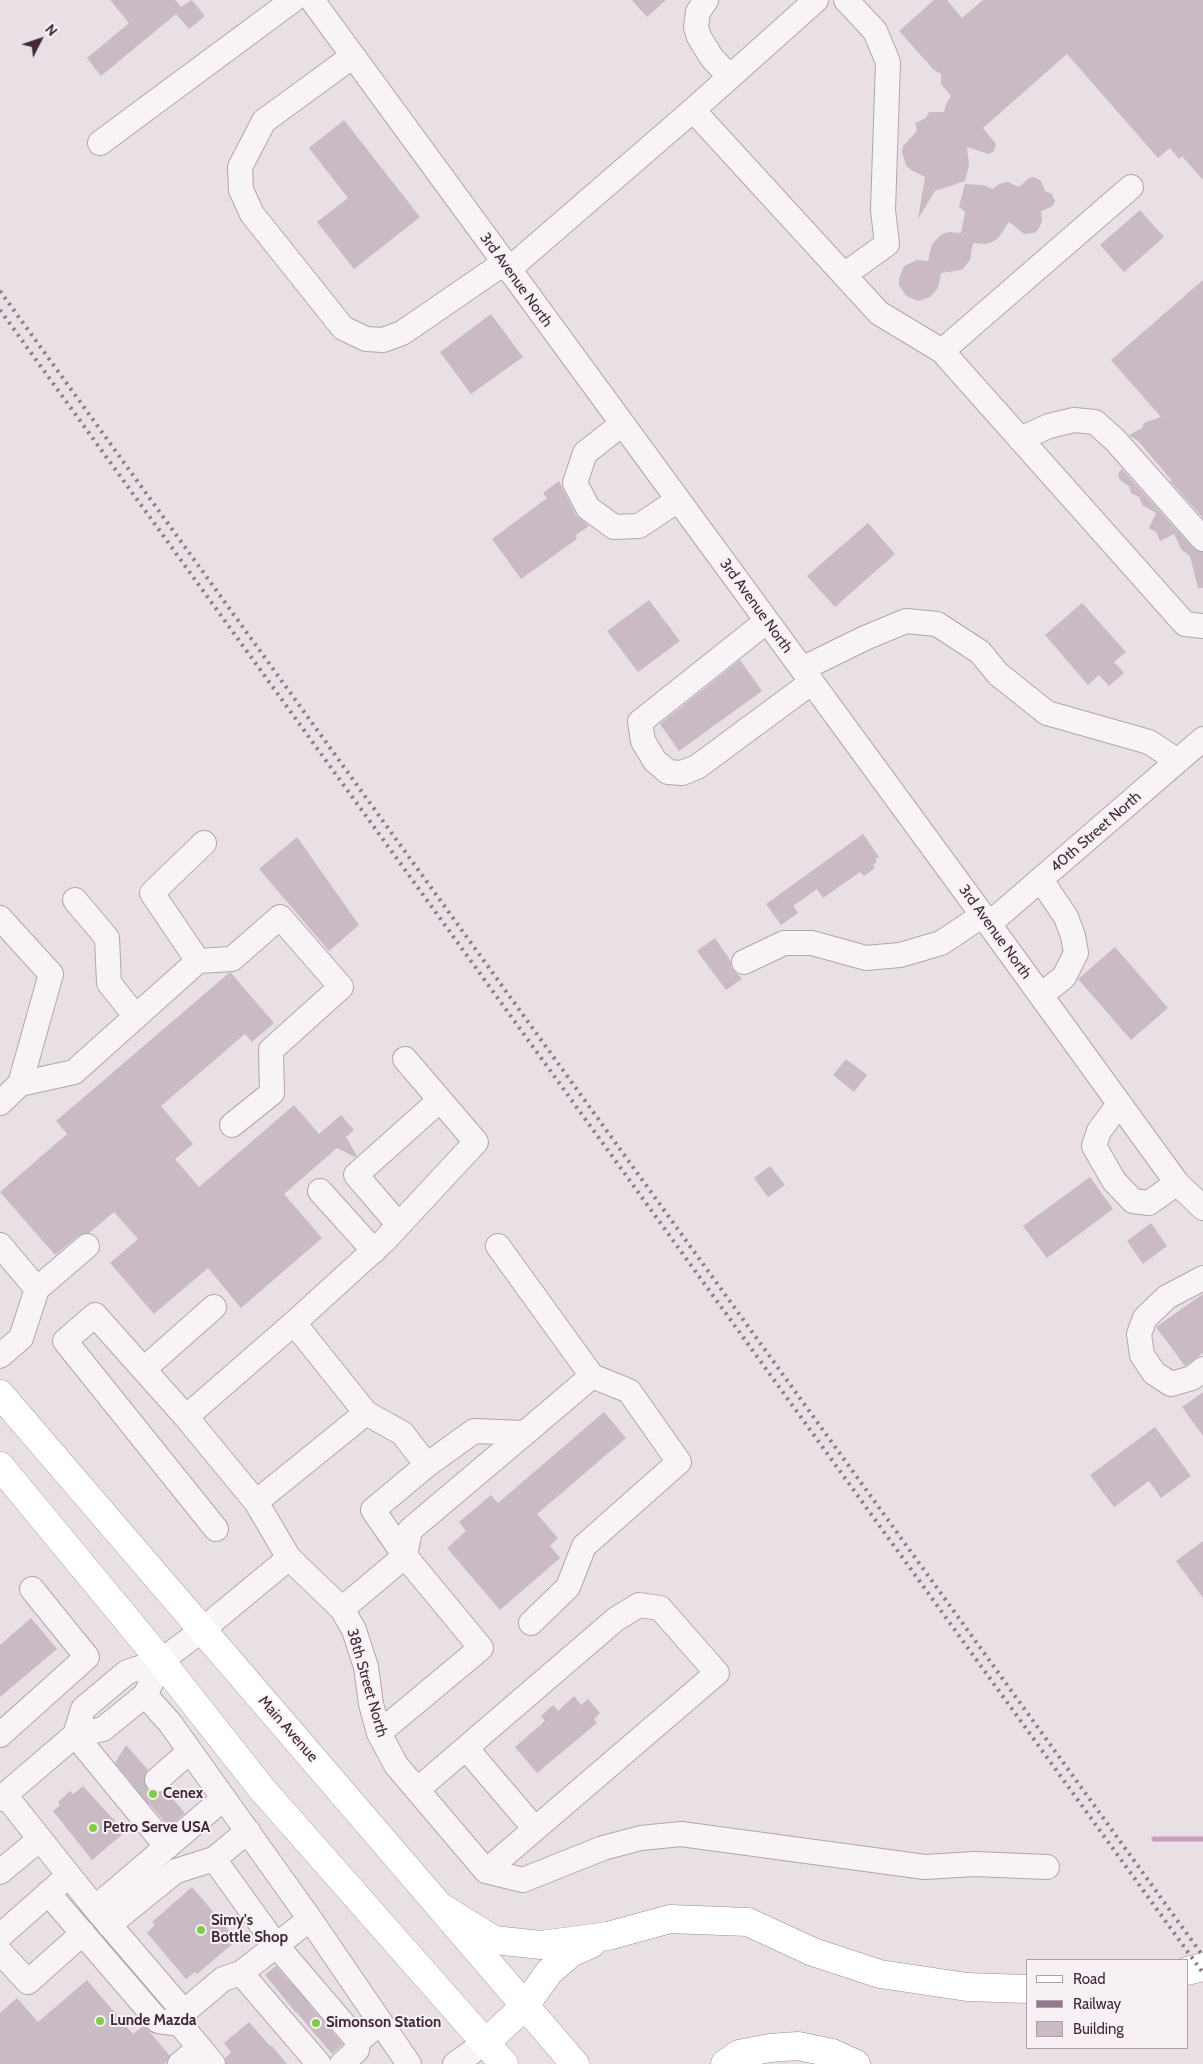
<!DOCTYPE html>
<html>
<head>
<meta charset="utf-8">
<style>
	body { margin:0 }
	#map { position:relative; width:1203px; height:2064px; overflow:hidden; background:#e9e0e6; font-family:Cabin,sans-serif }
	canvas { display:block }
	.legend { position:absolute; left:1026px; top:1959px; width:162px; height:90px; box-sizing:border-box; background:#f7f0f4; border:1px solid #aea0a9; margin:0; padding:6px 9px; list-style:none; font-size:15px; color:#412938 }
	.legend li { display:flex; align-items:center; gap:10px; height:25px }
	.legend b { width:25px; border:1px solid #aea0a9 }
	.north { position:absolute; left:15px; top:15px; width:50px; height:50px; -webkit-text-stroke:4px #f7f0f4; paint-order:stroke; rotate:49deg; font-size:14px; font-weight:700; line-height:20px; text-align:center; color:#412938 }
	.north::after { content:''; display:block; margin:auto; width:18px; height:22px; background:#412938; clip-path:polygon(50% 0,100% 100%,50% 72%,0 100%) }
</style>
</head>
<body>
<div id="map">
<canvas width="1203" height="2064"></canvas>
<ul class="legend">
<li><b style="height:6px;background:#fff"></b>Road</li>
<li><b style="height:6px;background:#937a8a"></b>Railway</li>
<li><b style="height:14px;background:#c9bac4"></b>Building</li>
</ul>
<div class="north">N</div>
</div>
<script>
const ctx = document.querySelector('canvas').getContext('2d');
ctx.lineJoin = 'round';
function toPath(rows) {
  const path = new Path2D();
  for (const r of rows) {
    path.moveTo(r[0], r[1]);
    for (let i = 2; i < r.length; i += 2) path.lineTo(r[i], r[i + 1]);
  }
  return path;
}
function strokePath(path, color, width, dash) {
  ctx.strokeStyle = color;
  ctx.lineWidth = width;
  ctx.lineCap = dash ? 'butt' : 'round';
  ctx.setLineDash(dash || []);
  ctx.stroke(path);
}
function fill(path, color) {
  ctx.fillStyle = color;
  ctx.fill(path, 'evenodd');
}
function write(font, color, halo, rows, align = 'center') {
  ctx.font = font + ' Cabin,sans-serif';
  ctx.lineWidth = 4;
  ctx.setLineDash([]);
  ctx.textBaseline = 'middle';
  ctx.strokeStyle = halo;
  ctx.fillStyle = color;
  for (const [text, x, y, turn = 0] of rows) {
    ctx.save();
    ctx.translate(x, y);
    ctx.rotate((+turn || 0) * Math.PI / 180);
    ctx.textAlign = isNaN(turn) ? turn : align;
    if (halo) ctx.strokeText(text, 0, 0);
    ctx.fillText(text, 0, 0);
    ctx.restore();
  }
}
strokePath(toPath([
	[1154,1839,1203,1839]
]), '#c99bbe', 5);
fill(toPath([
	[110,0,175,0,181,7,192,0,205,16,189,29,176,14,101,76,87,58,129,23],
	[632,0,666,0,647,17],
	[934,0,947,0,962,18,983,0,1203,0,1203,180,1182,156,1179,159,1170,148,1158,158,1067,54,983,128,996,144,994,151,989,154,967,147,969,165,965,181,935,191,918,219,925,177,911,170,906,165,902,152,903,146,917,131,915,123,926,118,929,112,944,112,946,104,951,96,941,84,941,74,934,70,899,31],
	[344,120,420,217,354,269,317,222,348,198,309,148],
	[1034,177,1041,181,1045,191,1052,194,1055,201,1053,206,1041,211,1042,221,1038,230,1034,233,1024,234,1009,222,998,238,992,242,985,244,973,243,970,260,962,270,941,273,938,288,930,297,918,301,906,296,899,285,899,279,904,266,917,260,928,261,932,244,942,234,949,232,961,233,965,212,959,207,965,184,983,185,993,189,999,184,1008,182,1019,187,1029,178],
	[1140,210,1164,237,1124,272,1100,245],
	[1203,280,1203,518,1169,480,1172,481,1139,442,1129,435,1142,428,1144,423,1161,417,1111,360],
	[491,314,523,357,471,394,440,352],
	[1122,469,1193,548,1203,552,1203,588,1198,588,1190,556,1181,549,1174,534,1160,541,1156,532,1149,528,1156,513,1142,505,1139,497,1131,493,1129,486,1120,480,1118,474],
	[559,481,576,515,589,526,575,536,577,539,521,579,492,539,547,498,543,493],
	[868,523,895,554,835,607,807,576],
	[649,600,680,641,638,672,607,631],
	[1082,603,1126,652,1114,662,1124,673,1109,686,1099,675,1088,685,1045,635],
	[740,660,762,691,679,751,660,724],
	[863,834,879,857,875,859,877,862,873,865,875,868,864,876,860,872,823,898,817,889,793,906,798,913,781,925,766,904],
	[297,837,359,925,329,951,259,869],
	[715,938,730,960,732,968,742,979,726,990,697,951],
	[1115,947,1168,1008,1131,1040,1078,979],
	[229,973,231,973,274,1023,252,1042,245,1034,161,1106,193,1144,175,1159,199,1187,294,1105,319,1134,341,1115,354,1130,346,1137,357,1156,355,1157,337,1148,284,1194,322,1238,241,1308,208,1268,154,1314,110,1263,138,1239,114,1212,89,1233,78,1236,55,1255,0,1192,67,1134,56,1121],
	[846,1059,867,1075,854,1092,833,1075],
	[770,1166,785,1185,768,1197,754,1178],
	[1090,1177,1113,1209,1047,1258,1023,1226],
	[1151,1223,1167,1246,1143,1264,1127,1241],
	[1203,1294,1203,1353,1185,1366,1156,1327],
	[1203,1392,1203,1436,1182,1407],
	[604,1412,626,1438,537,1514,558,1538,550,1546,560,1558,500,1610,447,1548,466,1531,459,1522,491,1495,498,1503],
	[1155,1427,1191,1476,1161,1498,1149,1481,1114,1507,1090,1475],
	[1203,1541,1203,1598,1176,1561],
	[31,1618,57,1649,0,1697,0,1645],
	[574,1696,581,1705,588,1699,600,1713,594,1719,597,1723,537,1773,515,1747,545,1721,541,1716,553,1705,558,1711],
	[126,1745,148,1770,144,1776,144,1783,146,1789,153,1793,160,1793,166,1791,185,1813,169,1827,115,1763],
	[83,1786,125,1832,92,1860,53,1811,60,1805,58,1802,70,1791,73,1794],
	[192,1887,237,1940,197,1974,195,1972,186,1979,147,1933,155,1925,152,1922],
	[276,1966,343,2044,332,2054,265,1975],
	[87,1980,133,2034,144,2025,170,2056,167,2062,164,2064,0,2064,0,2013,17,1998,38,2022],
	[249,2022,271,2047,272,2046,287,2064,226,2064,225,2058,231,2052,224,2043]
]), '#c9bac4');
strokePath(toPath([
	[140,1795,157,1780],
	[288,2003,303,1991]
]), '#c7bbc3', 24, [24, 12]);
const minor = toPath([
	[312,0,989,924,1177,1183,1203,1208],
	[706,0,698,12,696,27,699,37,712,58,730,77],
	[353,56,264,121,240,167,241,190,252,214,343,328,366,339,383,340,402,333,504,263],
	[693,110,879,313,942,351,1185,624,1203,626],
	[100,143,293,0],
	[508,270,693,110,816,0],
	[844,275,887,244,883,210,888,62,875,31,846,0],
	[942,351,1131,187],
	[622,424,585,453,575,483,588,508,614,527,639,526,678,500],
	[1020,439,1049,426,1074,420,1095,422,1115,440,1203,539],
	[767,621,640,722,643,741,655,761,668,772,682,773,697,767,812,682],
	[802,669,865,638,906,621,937,624,980,652,998,674,1047,713,1149,742,1178,761],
	[1041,880,1066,917,1073,936,1076,953,1064,977,1041,995],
	[75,900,107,938,109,983,136,1017],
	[0,918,51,974,20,1084],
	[989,924,1203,739],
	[198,961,152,893,204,843],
	[744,962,784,943,812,943,866,958,900,955,941,943,983,915],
	[0,1103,20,1084,74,1072,198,961,232,959,280,917,341,987,271,1050,272,1093,232,1125],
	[1119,1104,1099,1131,1094,1146,1114,1181,1133,1201,1149,1203,1177,1183],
	[320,1191,374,1251],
	[399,1225,356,1175,440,1100],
	[0,1245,37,1289,21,1338,0,1356],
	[498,1246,592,1376,629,1391,679,1462,584,1546,568,1587,531,1623],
	[1203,1278,1167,1297,1145,1318,1139,1334,1142,1355,1154,1373,1171,1384,1192,1378,1203,1369],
	[37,1289,87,1246],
	[144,1369,214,1307],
	[366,1413,402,1433,427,1465,373,1510,405,1556],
	[186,1417,294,1323,384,1241,476,1142,405,1059],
	[427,1465,474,1431,525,1433,592,1376],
	[256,1502,366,1413,294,1323],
	[216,1529,65,1341,95,1315,186,1417,256,1502,289,1558],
	[405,1556,410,1530,525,1433],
	[342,1609,405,1556,481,1648,379,1733],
	[145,1695,170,1723,310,1919,409,2064],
	[0,1735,87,1657,32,1589],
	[75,1735,83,1709,127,1672,161,1661,202,1630,289,1558,342,1609,354,1630,366,1667,371,1704,379,1733,396,1765,486,1871],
	[75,1735,167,1847],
	[466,1748,535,1829],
	[157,1780,190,1751],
	[417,1790,616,1619,639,1605,660,1608,717,1673,486,1871],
	[5,1795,95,1908,184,2012,223,1979,241,1973,310,1919],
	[0,1799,75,1735,103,1729,145,1695,152,1681],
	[248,1831,214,1859,276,1945,358,2041],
	[486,1871,523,1880,603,1848,641,1838,681,1834,925,1867,975,1864,1047,1867],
	[0,1872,40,1839],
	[48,1893,158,2021,180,2024],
	[95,1908,224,1798],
	[109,1925,176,1871,214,1859],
	[0,1936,60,1883],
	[0,1952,28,1982,83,1933],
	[241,1973,319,2064],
	[184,2012,180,2024,213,2064],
	[180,2064,199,2048],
	[342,2064,357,2050,358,2041,370,2031],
	[455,2064,486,2042]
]);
const major = toPath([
	[0,1394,575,2064],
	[0,1466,161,1661,261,1788,504,2064],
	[486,2042,525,2006]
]);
const highway = toPath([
	[441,1907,494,1940,541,1945,608,1936,670,1919,748,1922,813,1952,880,1974,967,1987,1027,1989],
	[1187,1971,1203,1967],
	[525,2006,549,1972,571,1953,591,1944],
	[725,2064,739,2054,770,2048,798,2046,832,2053,856,2064]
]);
strokePath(minor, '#b3a5ae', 26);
strokePath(major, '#b59fae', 29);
strokePath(highway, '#a08798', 29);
strokePath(minor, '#f7f3f6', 24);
strokePath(major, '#fff', 28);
strokePath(highway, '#fff', 28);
strokePath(toPath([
	[0,291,1203,1956],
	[0,310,1203,1973]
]), '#937a8a', 4, [2.5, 5]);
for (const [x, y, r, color] of [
	[153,1794,5,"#7ece45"],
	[93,1828,5,"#7ece45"],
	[201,1930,5,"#7ece45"],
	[100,2021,5,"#7ece45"],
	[316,2023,5,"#7ece45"]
]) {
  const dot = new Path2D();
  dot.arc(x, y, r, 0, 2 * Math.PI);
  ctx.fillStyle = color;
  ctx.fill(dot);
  strokePath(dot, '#f7f0f4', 2);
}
write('15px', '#412938', '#f7f0f4', [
	["3rd Avenue North",516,280,54],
	["3rd Avenue North",756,606,54],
	["40th Street North",1096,832,-41],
	["3rd Avenue North",995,932,54],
	["38th Street North",367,1683,74],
	["Main Avenue",288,1729,49]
]);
write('bold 15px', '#412938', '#f7f0f4', [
	["Cenex",163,1794],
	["Petro Serve USA",103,1828],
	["Simy's",211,1921],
	["Bottle Shop",211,1938],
	["Lunde Mazda",110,2021],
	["Simonson Station",326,2023]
], 'left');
</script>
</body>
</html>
